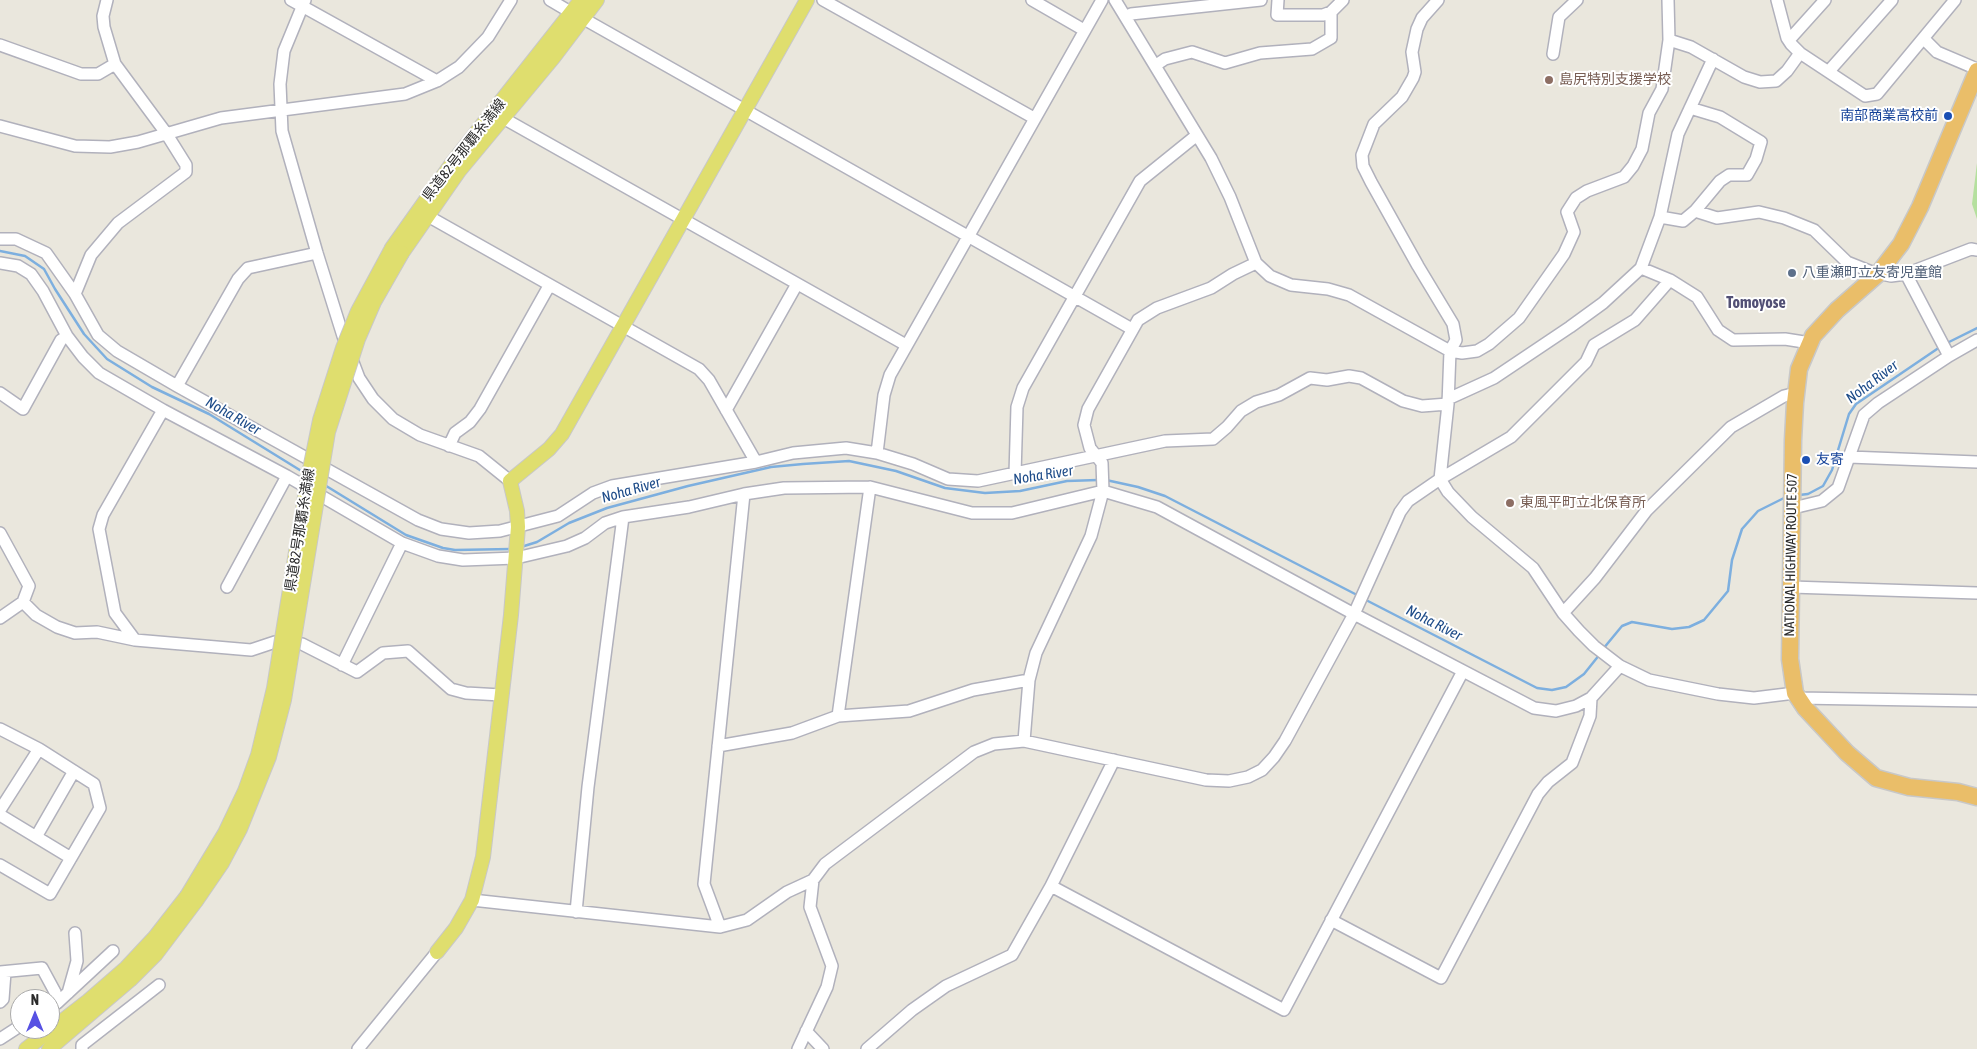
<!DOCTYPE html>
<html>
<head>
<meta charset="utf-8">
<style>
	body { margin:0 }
	#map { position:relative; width:1977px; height:1049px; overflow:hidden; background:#eae7dd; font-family:"Asap Condensed",sans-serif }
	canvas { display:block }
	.north { position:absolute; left:10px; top:989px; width:50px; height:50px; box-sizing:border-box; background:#fff; border:1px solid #aaa; border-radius:50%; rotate:0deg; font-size:14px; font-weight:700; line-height:20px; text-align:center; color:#2a2a2a }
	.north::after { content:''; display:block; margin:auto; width:18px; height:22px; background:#5751e3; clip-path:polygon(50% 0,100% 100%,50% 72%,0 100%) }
</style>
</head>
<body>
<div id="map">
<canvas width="1977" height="1049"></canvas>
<div class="north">N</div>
</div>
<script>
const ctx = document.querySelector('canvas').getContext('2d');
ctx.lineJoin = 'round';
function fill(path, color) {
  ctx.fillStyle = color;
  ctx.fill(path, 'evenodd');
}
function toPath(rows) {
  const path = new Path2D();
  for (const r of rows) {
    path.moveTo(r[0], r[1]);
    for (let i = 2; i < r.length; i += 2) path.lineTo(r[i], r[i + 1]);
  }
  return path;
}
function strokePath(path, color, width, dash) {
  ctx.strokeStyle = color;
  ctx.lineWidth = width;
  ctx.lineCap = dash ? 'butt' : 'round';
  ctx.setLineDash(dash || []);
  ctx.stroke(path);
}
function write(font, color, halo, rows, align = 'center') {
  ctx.font = font + ' "Asap Condensed","Noto Sans JP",sans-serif';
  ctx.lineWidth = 4;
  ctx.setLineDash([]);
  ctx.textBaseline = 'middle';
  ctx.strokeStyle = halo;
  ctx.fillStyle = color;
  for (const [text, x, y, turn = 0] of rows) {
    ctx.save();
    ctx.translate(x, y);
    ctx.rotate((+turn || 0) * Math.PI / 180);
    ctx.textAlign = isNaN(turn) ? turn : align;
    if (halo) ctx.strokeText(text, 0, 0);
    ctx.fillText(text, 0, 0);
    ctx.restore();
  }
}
fill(toPath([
	[1977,163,1977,219,1972,204]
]), '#b5e09e');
strokePath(toPath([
	[0,251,25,256,44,269,55,289,84,334,107,359,152,387,209,414,303,472],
	[1947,343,1977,328],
	[1106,480,1138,487,1165,496,1359,596],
	[323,484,406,535,443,548,455,550,511,549],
	[1799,495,1808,494,1823,486,1832,470,1849,414,1856,404,1940,347],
	[521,547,537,542,569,523,607,508,688,486,771,467,803,464,849,461,896,471,945,488,985,493,1020,491,1067,481,1098,480],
	[1364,599,1537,688,1552,690,1566,687,1584,674,1600,654],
	[1603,649,1622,626,1632,622,1672,629,1689,627,1704,620,1728,591,1732,560,1742,529,1758,511,1786,497]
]), '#7dafdf', 2.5);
const minor = toPath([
	[107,0,103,16,104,27,115,64,166,133,186,165,186,172,118,223,91,255,75,294,98,335,117,351,177,386,418,520,441,529,469,533,500,531,558,516,593,493,612,486,756,462,793,453,846,448,877,453,913,464,948,479,978,481,1165,441,1213,439,1227,427,1241,411,1256,402,1279,395,1310,378,1327,380,1349,376,1361,378,1403,401,1422,406,1448,404],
	[291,0,437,81],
	[305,0,284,51,280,84,282,131,317,253,343,336,359,378,373,399,393,419,420,435,479,456,510,481],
	[550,0,572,13],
	[823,0,1034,118],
	[1032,0,1084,30],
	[1115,0,1211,158,1230,197,1256,263,1270,276,1291,285,1328,289,1349,295,1450,351,1448,404,1440,479,1448,492,1472,517,1533,568,1563,613,1579,631,1594,646,1620,666,1649,680,1718,694,1754,698,1795,693],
	[1278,0,1277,15,1323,15,1331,12,1343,0],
	[1438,0,1422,18,1417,29,1412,52,1415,72,1413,78,1402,97,1374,124,1362,155,1363,166,1371,182,1418,266,1453,324,1456,340,1450,351,1462,353,1477,351,1489,344,1519,318,1564,254,1574,232,1567,212,1576,198,1587,191,1624,177,1633,166,1642,149,1649,113,1662,89,1669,40,1668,0],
	[1777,0,1787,38,1791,44,1800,53,1865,96,1877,94,1955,0],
	[1126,16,1131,14,1261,0],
	[584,19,1132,329],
	[1669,40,1691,47,1744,77,1760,82,1776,81,1787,71,1800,53],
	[1789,40,1825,0],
	[1925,40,1937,52,1977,69],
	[0,45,81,74,98,74,115,64],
	[1553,54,1559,17,1577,0],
	[1156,65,1165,59,1192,52,1225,63,1260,53,1312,49,1331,38,1331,12],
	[1829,71,1892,0],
	[503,118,906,345],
	[0,126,75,146,110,147,138,142,221,118,405,94,437,81,459,67,488,37,511,0],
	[1695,211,1717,218,1759,212,1784,218,1814,230,1847,262,1872,272,1891,276,1906,274,1971,249,1977,250],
	[426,215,699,369,709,380,756,462],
	[1660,217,1683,221,1695,211,1720,181,1729,175,1747,175,1756,159,1761,142,1720,117,1690,108],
	[0,239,16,239,46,253,75,294],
	[0,263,18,266,31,274,43,291,67,336],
	[1641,268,1670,280,1697,297,1718,330,1733,340,1785,339,1804,342,1809,345],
	[1906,274,1949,356],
	[177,386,238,279,248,268,317,253],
	[0,393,23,409,61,340,67,336,83,357,99,373,163,410],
	[1448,399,1494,378,1570,327,1603,303,1641,268,1660,217,1678,134,1713,59],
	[726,410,797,284],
	[449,446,455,433,470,422,480,409,549,286],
	[877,453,884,395,890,375,1102,0],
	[1849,457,1977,462],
	[1015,474,1017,407,1023,388,1140,181,1197,135],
	[1793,508,1822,501,1838,488,1864,415,1878,403,1949,356,1977,340],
	[0,533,29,586,23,602,0,618],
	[227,587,287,476],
	[1791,587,1977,593],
	[23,602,36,615,57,627,75,633,97,632,135,640,251,650,275,642,302,644,357,672,383,653,408,651,451,689,466,693,501,695],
	[1563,613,1595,578,1647,510,1731,427,1784,396,1796,393],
	[135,640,115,613,99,529,103,515,163,410,287,476,402,543,438,556,463,560,516,558,567,546,585,538,605,523,623,517,689,507,744,494,784,488,870,487,972,513,1012,513,1103,491,1157,507,1354,614,1534,708,1556,711,1576,706,1591,698,1620,666],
	[342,665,402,543],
	[1798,698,1977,701],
	[838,716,870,487],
	[0,729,39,749,94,784,100,808,50,894,0,865],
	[1024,741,1029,680,1036,653,1091,536,1103,491,1102,463,1090,448,1084,425,1088,409,1138,320,1157,308,1211,288,1233,274,1256,263],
	[718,746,792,733,838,716,909,711,973,690,1029,680],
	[0,810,39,749],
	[0,815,71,858],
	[36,837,74,771],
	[1051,886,1284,1010,1463,671],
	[472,900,720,927,747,920,787,892,813,880],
	[576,912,588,787,623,517],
	[1331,920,1441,978,1538,794,1548,782,1572,763,1590,716,1591,698],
	[720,927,704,884,744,494],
	[0,972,42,968,55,992,57,1003,50,1007],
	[68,993,77,961,75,933],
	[0,1002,3,999,5,972],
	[57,1003,113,951],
	[806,1031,823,1049],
	[0,1039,20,1026],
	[82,1049,82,1045,159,985],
	[358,1049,437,952],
	[798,1049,827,987,832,966,810,907,813,880,825,864,974,752,994,744,1024,741,1206,780,1229,781,1248,777,1262,770,1274,757,1285,741,1354,614,1400,512,1408,501,1440,479,1511,437,1586,362,1594,345,1635,320,1670,280],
	[867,1049,912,1010,946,986,1012,955,1051,886,1114,760]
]);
const major = toPath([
	[392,248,453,162,581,0],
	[402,253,459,171,553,58,597,0],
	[437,952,456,928,472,900,483,857,511,615,518,527,517,511,510,481,549,449,562,434,807,0],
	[26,1049,88,1001,126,968,155,937,187,896],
	[49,1049,130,980,156,954,196,901]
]);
const highway = toPath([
	[1977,71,1920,207,1901,244,1878,274,1837,310,1813,336,1799,369,1795,403,1793,440,1790,659,1795,693,1805,708,1847,753,1876,778,1909,787,1958,792,1977,797]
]);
strokePath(minor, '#b1b1bc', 14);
strokePath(major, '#c8c8c8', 16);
strokePath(highway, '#c8c8c8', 19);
strokePath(minor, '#fff', 11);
strokePath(major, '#dfde6e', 14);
strokePath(highway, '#eabe69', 16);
const majorBridge = toPath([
	[187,896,225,833,245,791,258,755,274,688,307,484,320,420,343,348,358,311,392,248],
	[196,901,222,863,240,829,269,757,284,700,328,432,358,339,374,302,402,253]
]);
strokePath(majorBridge, '#c8c8c8', 16, []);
strokePath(majorBridge, '#dfde6e', 14);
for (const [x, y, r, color] of [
	[1549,80,5,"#8d6e63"],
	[1948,116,5,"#1a4fb4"],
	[1792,273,5,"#5c6f8a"],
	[1806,460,5,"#1a4fb4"],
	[1510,503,5,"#8d6e63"]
]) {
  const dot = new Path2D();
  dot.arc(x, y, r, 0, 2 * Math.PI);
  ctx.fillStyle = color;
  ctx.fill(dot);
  strokePath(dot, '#fff', 2);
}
write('14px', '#785e54', '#fff', [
	["島尻特別支援学校",1559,80],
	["東風平町立北保育所",1520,503]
], 'left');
write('14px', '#164399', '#fff', [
	["南部商業高校前",1938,116],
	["友寄",1816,460,"left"]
], 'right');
write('14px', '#2a2a2a', '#fff', [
	["県道82号那覇糸満線",464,150,-52],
	["県道82号那覇糸満線",300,530,-81],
	["NATIONAL HIGHWAY ROUTE 507",1791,555,-89]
]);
write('14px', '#4e5e75', '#fff', [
	["八重瀬町立友寄児童館",1802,273]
], 'left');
write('italic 15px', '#1e4c89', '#fff', [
	["Noha River",1872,382,-37],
	["Noha River",233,416,30],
	["Noha River",1043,475,-9],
	["Noha River",631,490,-16],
	["Noha River",1434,623,27]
]);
write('bold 16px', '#525075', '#fff', [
	["Tomoyose",1756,303]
]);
</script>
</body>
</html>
